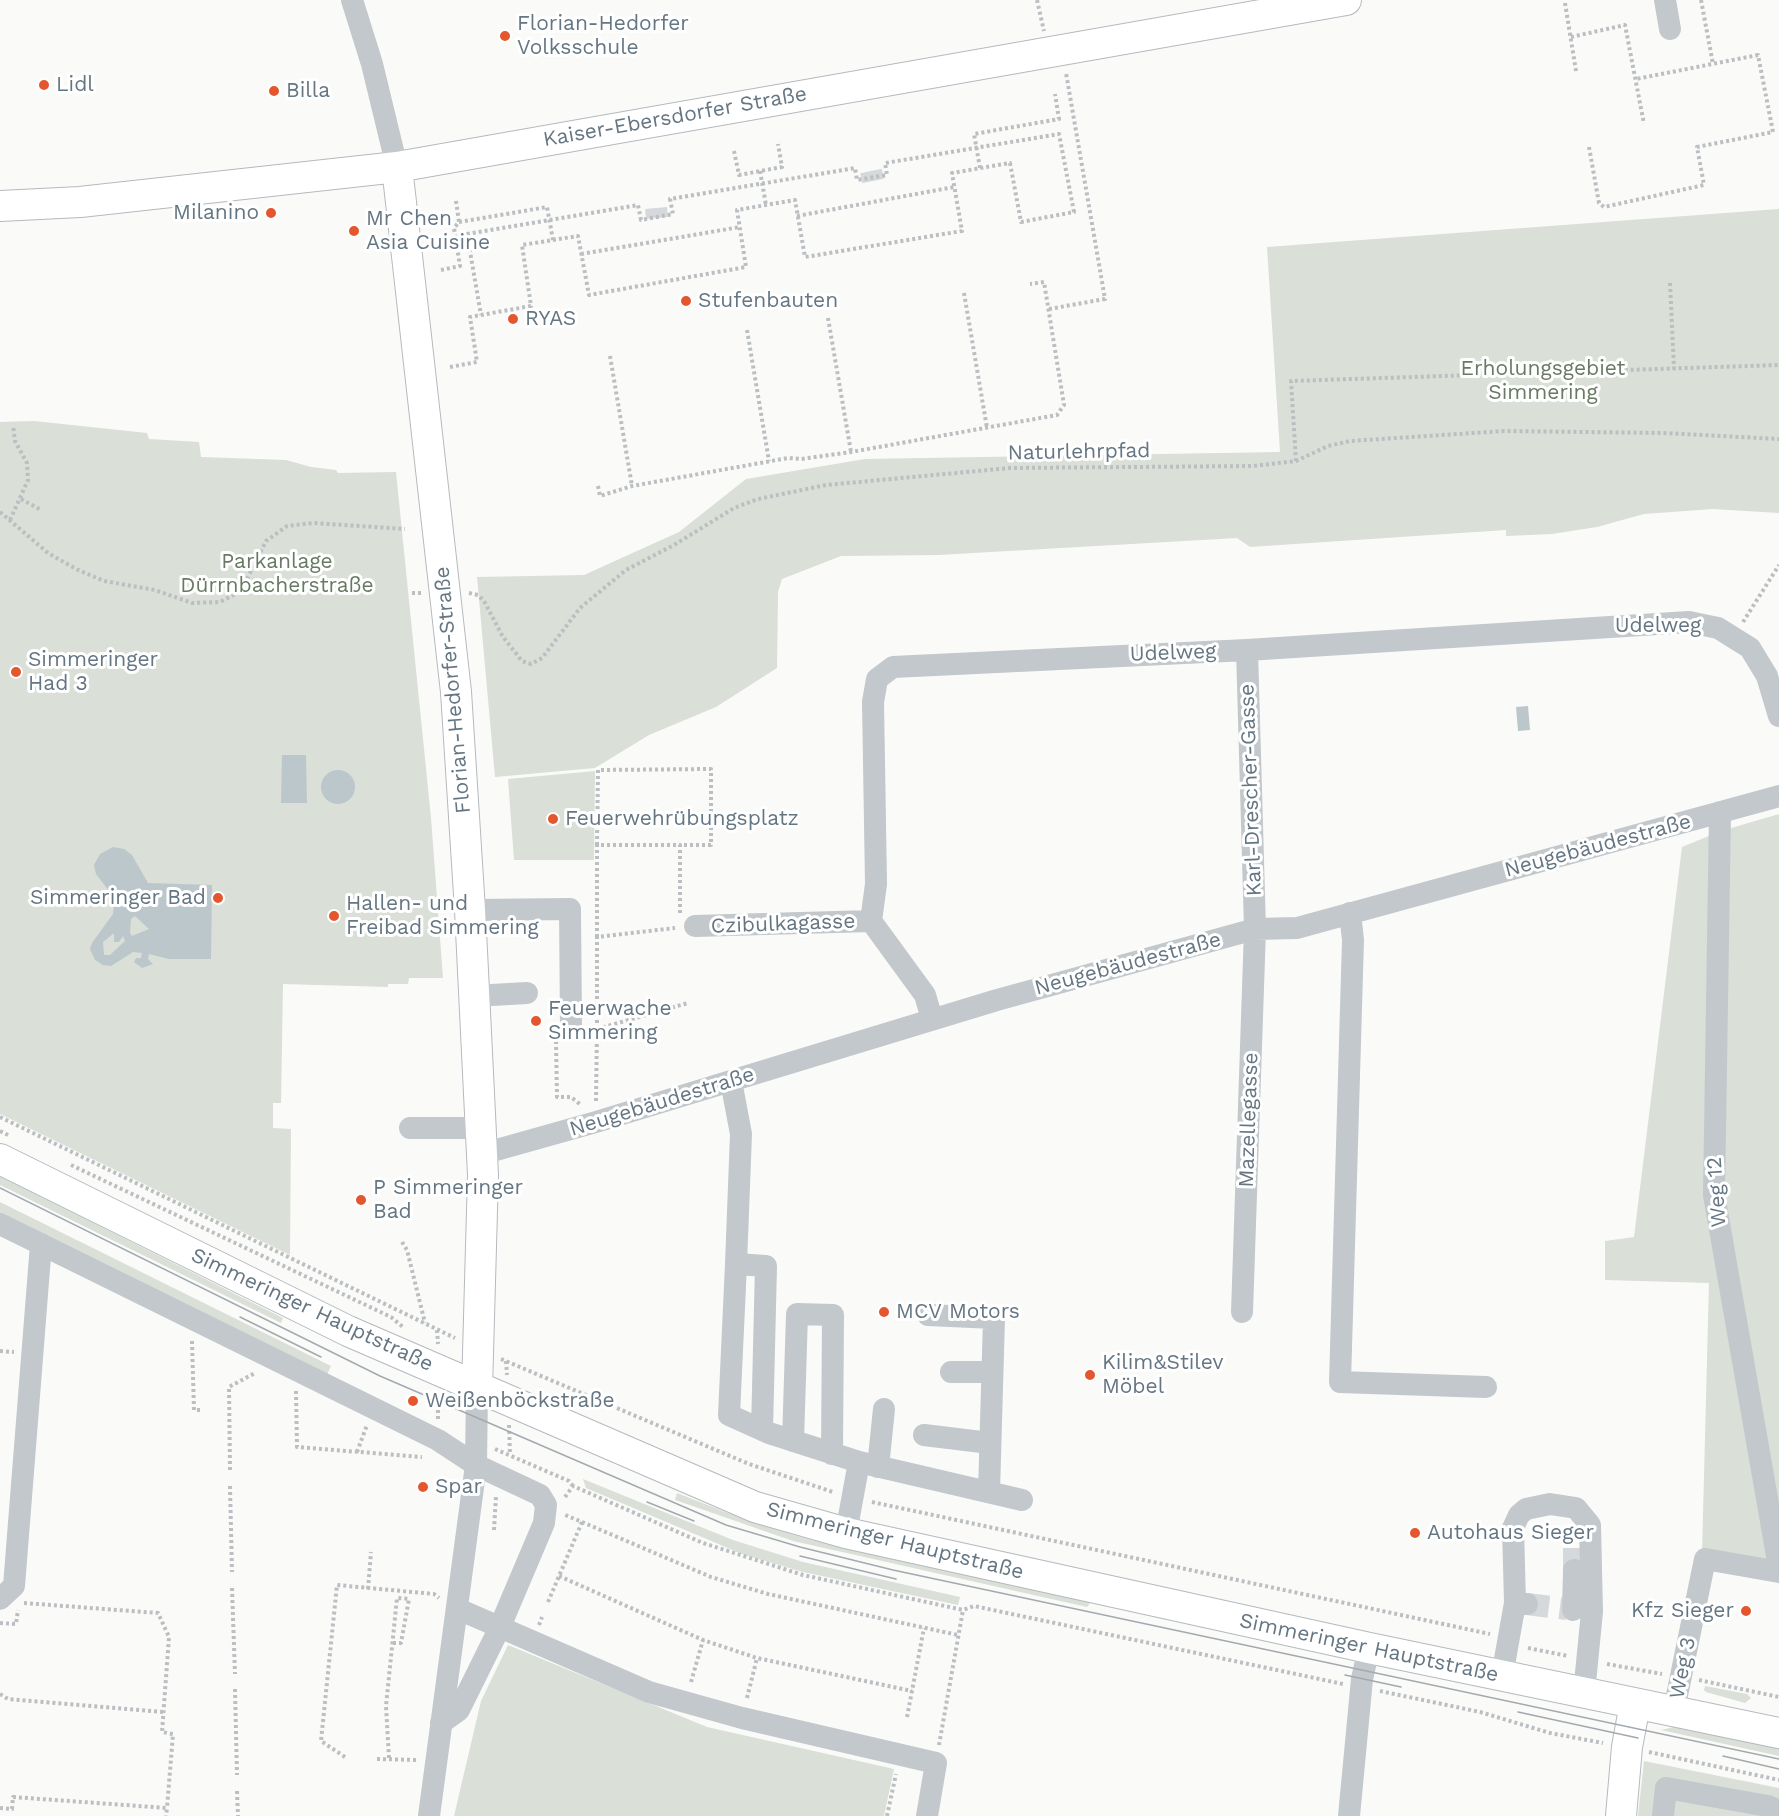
<!DOCTYPE html>
<html>
<head>
<meta charset="utf-8">
<style>
	body { margin:0 }
	canvas { display:block; background:#fafaf8 }
</style>
</head>
<body>
<canvas width="1779" height="1816"></canvas>
<script>
const ctx = document.querySelector('canvas').getContext('2d');
ctx.lineJoin = 'round';
function fill(path, color) {
  ctx.fillStyle = color;
  ctx.fill(path, 'evenodd');
}
function toPath(rows) {
  const path = new Path2D();
  for (const r of rows) {
    if (r.length === 3) {
      path.moveTo(r[0] + r[2], r[1]);
      path.arc(r[0], r[1], r[2], 0, 2 * Math.PI);
      continue;
    }
    path.moveTo(r[0], r[1]);
    for (let i = 2; i < r.length; i += 2) path.lineTo(r[i], r[i + 1]);
  }
  return path;
}
function strokePath(path, color, width, dash) {
  ctx.strokeStyle = color;
  ctx.lineWidth = width;
  ctx.lineCap = dash ? 'butt' : 'round';
  ctx.setLineDash(dash || []);
  ctx.stroke(path);
}
function write(font, color, halo, rows, align = 'center') {
  ctx.font = font + ' "Work Sans",sans-serif';
  ctx.lineWidth = 6;
  ctx.setLineDash([]);
  ctx.textBaseline = 'middle';
  ctx.strokeStyle = halo;
  ctx.fillStyle = color;
  for (const [text, x, y, turn = 0] of rows) {
    ctx.save();
    ctx.translate(x, y);
    ctx.rotate((+turn || 0) * Math.PI / 180);
    ctx.textAlign = isNaN(turn) ? turn : align;
    if (halo) ctx.strokeText(text, 0, 0);
    ctx.fillText(text, 0, 0);
    ctx.restore();
  }
}
fill(toPath([
	[1779,209,1779,513,1713,509,1644,514,1597,527,1552,534,1506,536,1506,530,1250,547,1237,538,938,555,841,556,782,579,778,592,777,668,716,707,649,735,595,768,495,777,477,577,584,575,679,532,746,479,865,459,1280,452,1267,247],
	[34,421,147,433,149,439,199,442,201,457,286,460,311,467,336,470,338,473,396,472,431,818,443,978,409,978,408,984,388,984,388,987,283,984,281,1103,273,1103,273,1128,291,1129,290,1255,0,1114,0,422],
	[595,771,594,860,514,860,508,779],
	[1779,814,1779,1575,1702,1553,1709,1283,1605,1280,1605,1241,1634,1237,1682,847,1721,831],
	[0,1176,283,1318,281,1323,0,1185],
	[0,1202,327,1364,331,1366,327,1375,0,1214],
	[583,1479,733,1540,803,1562,960,1597,958,1605,803,1572,742,1554,586,1488],
	[677,1493,751,1522,811,1540,1091,1602,1087,1607,793,1541,681,1502,675,1500],
	[508,1645,707,1727,894,1769,884,1816,454,1816,481,1701],
	[1705,1686,1747,1694,1751,1698,1745,1703,1706,1692,1704,1690],
	[1674,1727,1779,1744,1779,1756,1661,1730],
	[1644,1761,1779,1788,1779,1816,1638,1816]
]), '#dadfd7');
fill(toPath([
	[1528,706,1530,730,1518,731,1516,707],
	[282,755,306,755,307,803,281,803],
	[338,787,17],
	[113,847,124,849,132,855,148,883,212,885,211,959,169,959,149,954,148,959,153,964,142,968,134,962,136,958,141,958,142,953,133,952,111,966,103,965,95,960,90,949,92,943,113,914,114,904,112,895,96,874,94,865,100,854],
	[135,916,149,929,132,936,130,933,131,919],
	[114,933,114,942,119,942,123,936,125,941,110,955,104,955,103,942]
]), '#bbc7cb');
strokePath(toPath([
	[871,171,873,181],
	[656,208,657,218],
	[1574,1570,1574,1536],
	[1527,1604,1567,1609]
]), '#d5d9db', 22, [22, 11]);
const major = toPath([
	[397,167,456,692,470,910,483,1175,477,1389],
	[0,206,80,202,397,167,1346,0],
	[0,1159,348,1331,755,1507,846,1533,1369,1648,1779,1733],
	[1621,1816,1627,1747,1635,1704]
]);
strokePath(major, '#b5babe', 32);
strokePath(toPath([
	[1037,0,1044,31],
	[1701,0,1713,64],
	[1565,3,1576,71],
	[1571,37,1625,25,1644,124],
	[1589,147,1599,203,1604,207,1704,185,1697,147,1773,132,1758,55,1636,79],
	[734,151,739,175,782,167,778,144],
	[980,168,974,134,1059,119,1055,94],
	[760,171,766,205],
	[797,216,954,187],
	[459,222,547,207,553,240],
	[581,254,740,227],
	[441,270,460,266,454,228,459,222,456,201],
	[1670,283,1674,369],
	[964,293,987,428],
	[1049,309,1105,299,1066,73],
	[828,318,851,452],
	[747,330,769,461],
	[610,356,632,486],
	[450,367,477,362,470,317,481,315,531,306,522,245,578,236,589,295,746,267,737,210,795,200,805,257,962,231,952,173,1010,163,1021,222,1074,212,1059,134,885,163,887,175,857,180,855,168,670,199,673,214,641,220,638,205,467,234,481,315],
	[1296,461,1291,381,1779,365],
	[598,486,600,496,632,486,788,458,801,459,851,452,1057,415,1064,405,1044,282,1030,284],
	[21,499,41,510],
	[0,512,48,553,76,569,104,581,155,590,192,603,220,602,241,591,266,541,287,526,313,523,405,529],
	[10,520,28,480,27,463,15,441,13,425],
	[412,593,422,593],
	[469,593,478,595,484,601,503,637,522,661,531,664,542,658,580,608,626,570,674,545,734,508,758,499,826,485,1010,468,1253,466,1296,461,1328,446,1350,441,1504,431,1664,433,1779,439],
	[1743,622,1779,565],
	[597,845,598,770,711,769,711,845,680,845],
	[597,937,597,845,680,845,680,913],
	[597,1029,597,937,675,928],
	[556,1041,557,1097,571,1097,581,1105],
	[596,1101,597,1029,688,1003],
	[0,1117,455,1338],
	[0,1131,10,1136],
	[71,1165,391,1317,403,1327],
	[402,1242,407,1250,425,1323],
	[437,1330,438,1344],
	[192,1341,194,1410,202,1410],
	[0,1351,14,1352],
	[501,1359,749,1464,833,1492],
	[506,1361,507,1375],
	[296,1391,297,1447,422,1457],
	[438,1419,438,1397],
	[509,1425,510,1455],
	[495,1449,569,1481,573,1486],
	[357,1452,367,1425],
	[230,1470,229,1387,255,1373],
	[230,1486,232,1572],
	[565,1497,573,1486,703,1543,803,1575,963,1610,974,1606,1343,1684],
	[872,1502,1490,1634],
	[582,1522,711,1577,768,1594,958,1635],
	[494,1530,496,1496],
	[559,1576,703,1640,757,1658,912,1691],
	[232,1588,235,1674],
	[368,1589,371,1552],
	[548,1602,582,1522,563,1514],
	[24,1603,158,1613,169,1637,162,1732,173,1734,167,1808],
	[0,1623,16,1624,18,1610],
	[539,1625,542,1617],
	[393,1643,401,1643,409,1599],
	[1528,1648,1568,1656],
	[1607,1664,1662,1674],
	[1699,1680,1779,1697],
	[691,1682,703,1640],
	[235,1689,237,1775],
	[1380,1691,1480,1712,1550,1733,1603,1743],
	[0,1694,8,1699,163,1712],
	[747,1698,757,1658],
	[907,1717,924,1628],
	[939,1745,963,1610],
	[1649,1752,1779,1780],
	[345,1757,321,1741,337,1585,434,1594,439,1598],
	[389,1758,386,1706,397,1598,409,1599],
	[377,1759,418,1760],
	[237,1791,238,1816],
	[0,1808,12,1809,13,1797,167,1808,166,1816],
	[887,1816,896,1774]
]), '#bbbfc2', 4, [3, 3]);
strokePath(toPath([
	[352,0,372,64,397,167],
	[1665,0,1670,29],
	[1720,812,1714,1195,1779,1567],
	[470,910,570,909,571,1027],
	[1350,913,1353,940,1340,1382,1486,1387],
	[695,926,871,921],
	[474,996,527,993],
	[932,1019,925,995,871,921,876,884,873,702,877,679,893,667,1247,650,1689,622,1718,628,1750,648,1767,676,1779,716],
	[731,1081,741,1134,736,1264],
	[410,1128,480,1128],
	[482,1154,596,1122,997,1000,1255,929,1297,928,1779,796],
	[0,1224,438,1440,476,1465,540,1495,546,1505,544,1523,499,1629,459,1710,441,1723],
	[1242,1312,1255,929,1247,650],
	[928,1315,994,1318,989,1492],
	[951,1372,992,1372],
	[762,1430,766,1266,736,1264,729,1415,769,1433,859,1462,1022,1500],
	[924,1435,990,1443],
	[793,1441,797,1314,833,1315,832,1454],
	[878,1467,884,1409],
	[846,1533,859,1462],
	[0,1599,14,1586,41,1244],
	[1515,1603,1513,1528,1519,1515,1526,1509,1550,1504,1576,1508,1590,1525,1592,1612,1584,1693],
	[458,1609,649,1692,742,1718,936,1763,927,1816],
	[1573,1610,1574,1570],
	[1502,1676,1515,1603,1527,1604],
	[1674,1710,1705,1559,1779,1572],
	[429,1816,476,1465,477,1389],
	[1349,1816,1362,1679,1369,1648],
	[1663,1816,1666,1788,1768,1806,1779,1811]
]), '#c3c8cc', 22);
strokePath(major, '#fff', 30);
strokePath(toPath([
	[0,1188,380,1376,726,1525,800,1547,893,1570,1779,1759],
	[240,1317,321,1357],
	[647,1502,694,1521],
	[800,1556,896,1579],
	[1345,1675,1401,1687],
	[1518,1712,1638,1738],
	[1723,1756,1779,1769]
]), '#a2aab0', 1.5);
for (const [x, y, r, color] of [
	[505,36,6,"#e4572e"],
	[44,85,6,"#e4572e"],
	[274,91,6,"#e4572e"],
	[271,213,6,"#e4572e"],
	[354,231,6,"#e4572e"],
	[686,301,6,"#e4572e"],
	[513,319,6,"#e4572e"],
	[16,672,6,"#e4572e"],
	[553,819,6,"#e4572e"],
	[218,898,6,"#e4572e"],
	[334,916,6,"#e4572e"],
	[536,1021,6,"#e4572e"],
	[361,1200,6,"#e4572e"],
	[884,1312,6,"#e4572e"],
	[1090,1375,6,"#e4572e"],
	[413,1401,6,"#e4572e"],
	[423,1487,6,"#e4572e"],
	[1415,1533,6,"#e4572e"],
	[1746,1611,6,"#e4572e"]
]) {
  const dot = new Path2D();
  dot.arc(x, y, r, 0, 2 * Math.PI);
  ctx.fillStyle = color;
  ctx.fill(dot);
  strokePath(dot, '#fff', 2);
}
write('21px', '#657683', '#fff', [
	["Florian-Hedorfer",517,24],
	["Volksschule",517,48],
	["Lidl",56,85],
	["Billa",286,91],
	["Milanino",259,213,"right"],
	["Mr Chen",366,219],
	["Asia Cuisine",366,243],
	["Stufenbauten",698,301],
	["RYAS",525,319],
	["Simmeringer",28,660],
	["Had 3",28,684],
	["Feuerwehrübungsplatz",565,819],
	["Simmeringer Bad",206,898,"right"],
	["Hallen- und",346,904],
	["Freibad Simmering",346,928],
	["Feuerwache",548,1009],
	["Simmering",548,1033],
	["P Simmeringer",373,1188],
	["Bad",373,1212],
	["MCV Motors",896,1312],
	["Kilim&Stilev",1102,1363],
	["Möbel",1102,1387],
	["Weißenböckstraße",425,1401],
	["Spar",435,1487],
	["Autohaus Sieger",1427,1533],
	["Kfz Sieger",1734,1611,"right"]
], 'left');
write('21px', '#657683', '#fff', [
	["Kaiser-Ebersdorfer Straße",675,117,-10],
	["Naturlehrpfad",1079,452,-1],
	["Udelweg",1658,626],
	["Udelweg",1173,653,-2],
	["Florian-Hedorfer-Straße",453,690,-95],
	["Karl-Drescher-Gasse",1251,790,-92],
	["Neugebäudestraße",1598,846,-15],
	["Czibulkagasse",783,924,-2],
	["Neugebäudestraße",1128,964,-15],
	["Neugebäudestraße",662,1102,-17],
	["Mazellegasse",1249,1120,-88],
	["Weg 12",1717,1192,-94],
	["Simmeringer Hauptstraße",312,1310,25],
	["Simmeringer Hauptstraße",895,1541,14],
	["Simmeringer Hauptstraße",1369,1648,12],
	["Weg 3",1683,1668,-79]
]);
write('21px', '#687a64', '#fff', [
	["Erholungsgebiet",1543,369],
	["Simmering",1543,393],
	["Parkanlage",277,562],
	["Dürrnbacherstraße",277,586]
]);
</script>
</body>
</html>
